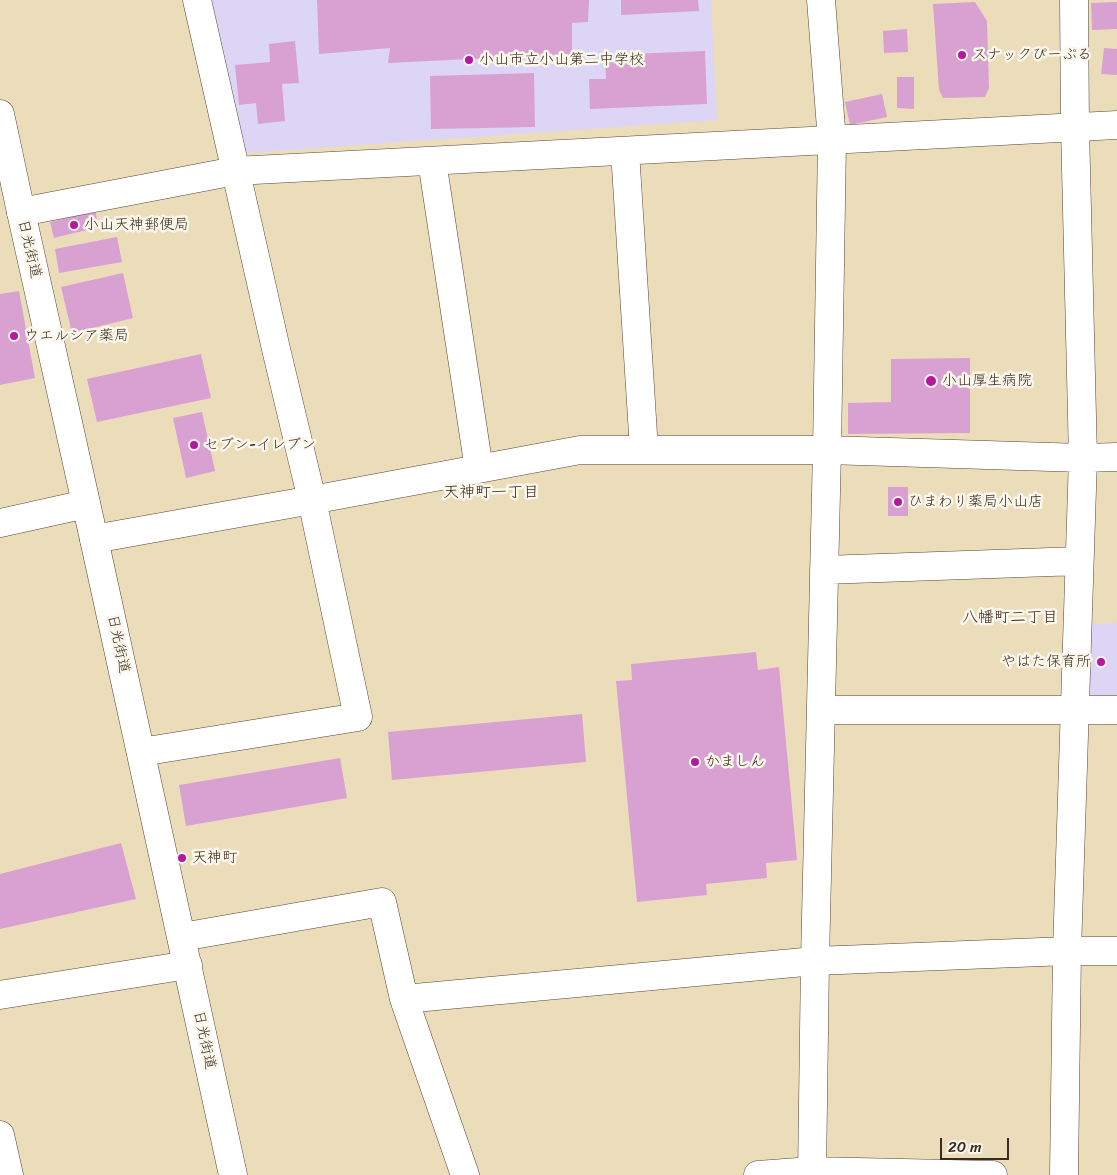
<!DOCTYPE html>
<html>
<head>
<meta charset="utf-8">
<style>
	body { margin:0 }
	#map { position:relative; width:1117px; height:1175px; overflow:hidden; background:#ecddba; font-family:Sriracha,sans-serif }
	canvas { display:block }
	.scale { position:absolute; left:940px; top:1138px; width:69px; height:22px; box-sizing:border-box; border:2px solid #3b2a1e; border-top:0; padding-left:6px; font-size:15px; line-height:18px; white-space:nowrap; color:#3b2a1e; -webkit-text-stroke:4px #fbf7ec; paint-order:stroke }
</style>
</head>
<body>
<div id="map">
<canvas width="1117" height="1175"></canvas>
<div class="scale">20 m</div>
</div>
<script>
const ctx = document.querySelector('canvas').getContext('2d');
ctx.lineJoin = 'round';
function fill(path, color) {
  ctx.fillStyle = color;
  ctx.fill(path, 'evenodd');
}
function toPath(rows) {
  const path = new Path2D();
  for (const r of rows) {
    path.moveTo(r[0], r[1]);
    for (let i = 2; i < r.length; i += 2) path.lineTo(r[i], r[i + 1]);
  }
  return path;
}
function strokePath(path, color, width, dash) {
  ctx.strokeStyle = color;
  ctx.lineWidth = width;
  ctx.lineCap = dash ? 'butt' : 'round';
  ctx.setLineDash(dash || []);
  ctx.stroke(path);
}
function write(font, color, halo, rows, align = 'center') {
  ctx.font = font + ' Sriracha,"Klee One",sans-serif';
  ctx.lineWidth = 5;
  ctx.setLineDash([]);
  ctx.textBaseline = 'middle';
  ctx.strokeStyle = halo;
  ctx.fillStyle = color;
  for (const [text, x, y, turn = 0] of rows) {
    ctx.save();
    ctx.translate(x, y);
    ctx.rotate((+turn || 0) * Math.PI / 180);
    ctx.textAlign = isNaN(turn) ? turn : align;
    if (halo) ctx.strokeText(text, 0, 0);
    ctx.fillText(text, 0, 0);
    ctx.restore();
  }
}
fill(toPath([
	[211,0,711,0,717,120,245,153],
	[1117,623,1117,701,1084,701,1085,624]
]), '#dcd5f6');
fill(toPath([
	[317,0,589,0,588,22,572,23,572,54,388,63,390,48,319,54],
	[621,0,698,0,699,11,621,15],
	[975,2,987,21,989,88,985,97,943,98,939,90,933,4],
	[1117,2,1117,29,1092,30,1091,3],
	[907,29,908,52,884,53,883,31],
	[295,41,299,83,282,84,285,121,258,124,256,103,239,105,235,65,270,62,269,44],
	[1104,48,1117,49,1117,75,1101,74],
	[705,51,707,104,590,109,589,79,606,79,605,55],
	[534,73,535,127,431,129,430,76],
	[897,77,914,77,914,109,897,108],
	[882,94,887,117,850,125,845,102],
	[95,211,99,227,54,238,50,222],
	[117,237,122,262,59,273,55,249],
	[123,273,133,318,72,333,61,287],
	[19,291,35,378,0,385,0,294],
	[201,354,211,398,97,422,87,379],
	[970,358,970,433,848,434,848,403,891,402,891,359],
	[202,412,215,471,186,478,173,418],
	[888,487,908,487,908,516,888,516],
	[756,652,758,670,779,667,797,860,766,863,767,878,706,884,707,895,637,902,616,681,632,680,631,664],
	[582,714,586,762,392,780,388,732],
	[340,758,347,798,186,826,179,785],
	[121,843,136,899,0,929,0,874]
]), '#d9a1d2');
const minor = toPath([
	[625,151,644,450],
	[432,161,479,469],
	[21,212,235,171,1117,125],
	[0,523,86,504],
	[94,539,312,500,580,450,827,450,1083,458,1117,457],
	[824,570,1079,561],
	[821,710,1117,710],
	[141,752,358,717,312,500,276,349,197,0],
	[182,937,382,902,404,999,465,1175],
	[0,995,188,965],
	[404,999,815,961,1067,951,1117,951],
	[0,1135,9,1175],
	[758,1175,812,1171,993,1175],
	[812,1175,815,961,827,450,832,141,821,0],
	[1064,1175,1067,951,1083,458,1075,127,1074,0]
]);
const major = toPath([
	[0,114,21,212,94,539,233,1175]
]);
strokePath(minor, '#564535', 29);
strokePath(major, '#564535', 29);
strokePath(minor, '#fff', 28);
strokePath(major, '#fff', 28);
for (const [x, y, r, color] of [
	[962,55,5,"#b5179e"],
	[469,60,5,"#b5179e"],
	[74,225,5,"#b5179e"],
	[14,336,5,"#b5179e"],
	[931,381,6,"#b5179e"],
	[194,445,5,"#b5179e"],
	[898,502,5,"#b5179e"],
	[1101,662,5,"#b5179e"],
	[695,762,5,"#b5179e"],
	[182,858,5,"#b5179e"]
]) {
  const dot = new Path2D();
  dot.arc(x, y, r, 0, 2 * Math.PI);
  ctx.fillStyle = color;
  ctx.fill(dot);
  strokePath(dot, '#fbf7ec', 2);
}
write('15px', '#3b2a1e', '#fbf7ec', [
	["スナックぴーぷる",972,55],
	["小山市立小山第二中学校",479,60],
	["小山天神郵便局",84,225],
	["ウエルシア薬局",24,336],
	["小山厚生病院",942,381],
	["セブン-イレブン",204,445],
	["ひまわり薬局小山店",908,502],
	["やはた保育所",1091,662,"right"],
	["かましん",705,762],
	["天神町",192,858]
], 'left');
write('15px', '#3b2a1e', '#fbf7ec', [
	["日光街道",29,249,77],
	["日光街道",118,644,78],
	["日光街道",204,1040,78]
]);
write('16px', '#3b2a1e', '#fbf7ec', [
	["天神町一丁目",491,493],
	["八幡町二丁目",1010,618]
]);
</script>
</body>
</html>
